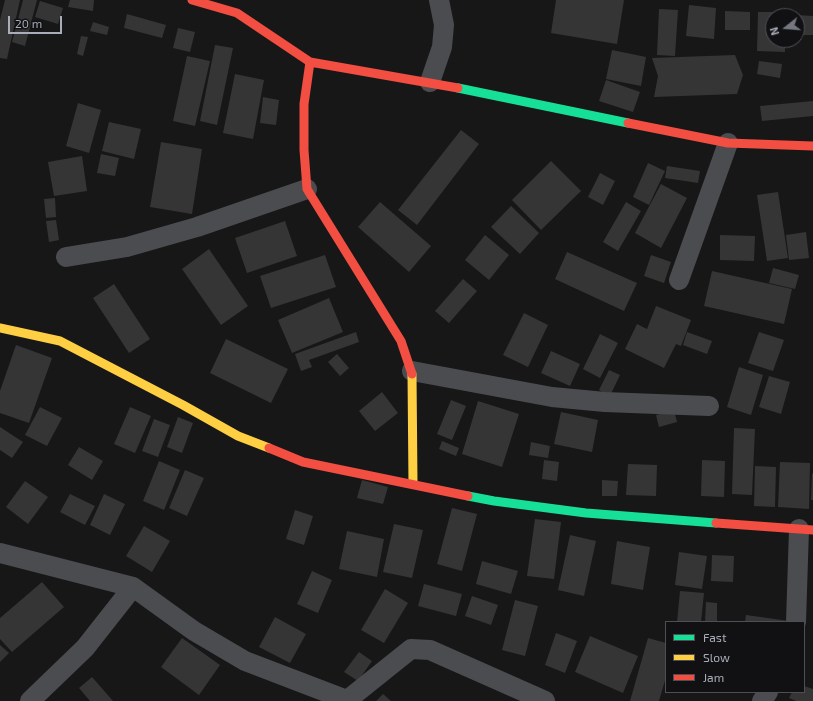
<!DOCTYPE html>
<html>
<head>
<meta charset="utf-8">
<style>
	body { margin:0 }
	#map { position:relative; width:813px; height:701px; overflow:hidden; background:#171717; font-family:"Exo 2",sans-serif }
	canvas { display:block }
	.legend { position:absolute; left:665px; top:621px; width:140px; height:72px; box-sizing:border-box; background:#111113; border:1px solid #4d4f55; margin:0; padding:5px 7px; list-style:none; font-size:12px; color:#a8adb8 }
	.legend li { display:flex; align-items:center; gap:8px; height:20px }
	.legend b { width:20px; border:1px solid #4d4f55 }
	.north { position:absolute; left:765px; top:8px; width:40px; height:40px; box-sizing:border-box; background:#111113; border:1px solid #4d4f55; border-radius:50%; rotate:253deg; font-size:11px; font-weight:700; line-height:16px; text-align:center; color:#a8adb8 }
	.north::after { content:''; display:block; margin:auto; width:14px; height:18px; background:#757880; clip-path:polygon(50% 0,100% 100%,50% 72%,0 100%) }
	.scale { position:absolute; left:8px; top:16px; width:54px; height:18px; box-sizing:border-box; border:2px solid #a8adb8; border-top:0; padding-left:5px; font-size:12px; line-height:14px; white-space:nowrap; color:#a8adb8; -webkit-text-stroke:3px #111113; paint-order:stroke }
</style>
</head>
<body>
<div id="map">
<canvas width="813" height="701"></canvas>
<ul class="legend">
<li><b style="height:5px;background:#16e098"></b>Fast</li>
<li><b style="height:5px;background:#ffcf43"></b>Slow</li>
<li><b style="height:5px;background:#f24e42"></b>Jam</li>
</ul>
<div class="north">N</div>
<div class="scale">20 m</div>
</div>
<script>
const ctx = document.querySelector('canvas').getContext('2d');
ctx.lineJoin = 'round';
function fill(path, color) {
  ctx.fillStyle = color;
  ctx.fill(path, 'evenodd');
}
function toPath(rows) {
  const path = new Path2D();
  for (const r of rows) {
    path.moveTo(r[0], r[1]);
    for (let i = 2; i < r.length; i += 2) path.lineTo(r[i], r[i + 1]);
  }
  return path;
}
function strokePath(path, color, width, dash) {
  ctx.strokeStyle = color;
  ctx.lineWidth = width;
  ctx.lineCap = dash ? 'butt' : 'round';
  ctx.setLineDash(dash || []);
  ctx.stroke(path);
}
fill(toPath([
	[5,0,20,0,7,59,0,58,0,20],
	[23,0,37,0,25,46,12,42],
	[70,0,94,0,93,11,68,7],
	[556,0,624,0,617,44,551,33],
	[40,1,63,8,58,24,35,17],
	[689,5,716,8,714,39,686,36],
	[659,9,678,10,675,56,657,55],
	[725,11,750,12,750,30,725,30],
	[758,12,786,12,786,16,773,16,773,40,785,40,785,52,757,51],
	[127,14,166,25,162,38,124,28],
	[797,15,813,16,813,35,797,35],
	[93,22,109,27,107,35,90,31],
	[178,28,195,32,190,52,173,48],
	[81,36,88,37,83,56,77,54],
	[215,45,233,48,217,125,200,121],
	[612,50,646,57,641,86,606,79],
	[735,55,743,75,737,94,654,97,658,76,652,58],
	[187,56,210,61,195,126,173,121],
	[759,61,782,64,780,78,757,74],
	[235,74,264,80,253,139,223,133],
	[606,80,640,92,633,112,599,101],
	[263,97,279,100,276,125,260,123],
	[813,101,813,116,762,121,760,106],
	[78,103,101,110,89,153,66,146],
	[109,122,141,129,134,159,102,151],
	[461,130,479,144,417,225,398,210],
	[161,142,202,149,192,214,150,207],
	[101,154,119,158,115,176,97,173],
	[82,156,87,191,54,196,48,162],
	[551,161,581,191,541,230,512,200],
	[648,163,665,171,649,205,633,197],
	[667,166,700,171,698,183,665,178],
	[600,173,615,181,603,205,588,197],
	[661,184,687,198,661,248,635,233],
	[778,192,788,258,767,261,757,195],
	[55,198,56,217,46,218,44,199],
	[380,202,431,246,409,272,358,227],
	[626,202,641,211,618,251,603,242],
	[511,206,539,233,520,254,491,227],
	[56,220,59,240,49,242,46,221],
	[285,221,297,256,247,273,235,238],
	[806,232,809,258,789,260,786,235],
	[485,235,509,255,489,280,465,260],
	[720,235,755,236,754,261,720,260],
	[209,249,248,306,221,325,182,269],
	[567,252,637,283,624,311,555,279],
	[325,255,336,287,271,308,260,276],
	[651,255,671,262,664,283,644,276],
	[773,268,799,275,795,289,769,283],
	[712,271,792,289,784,324,704,306],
	[463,279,477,291,449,323,435,311],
	[114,284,150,339,129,353,93,298],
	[329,298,343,332,292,353,278,320],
	[656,306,691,320,681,346,676,344,664,368,625,349,637,324,647,329],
	[524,313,548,325,528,367,503,355],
	[356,332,359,342,309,360,312,367,301,371,295,354],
	[687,332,712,341,707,354,683,345],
	[759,332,784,340,773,371,748,363],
	[600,334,618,343,600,378,583,369],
	[226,339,288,369,271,403,210,373],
	[16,345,52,358,29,423,0,413,0,391],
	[551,351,580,364,570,386,541,373],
	[337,354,349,368,340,376,328,362],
	[739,367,763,375,751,415,727,407],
	[609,370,620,375,610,396,599,390],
	[769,376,790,382,781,414,759,407],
	[382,392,398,413,375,431,359,411],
	[451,400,466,406,452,440,437,434],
	[478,401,519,414,502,467,462,454],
	[40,407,62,418,47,446,25,435],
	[130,407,151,416,135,453,114,444],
	[674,410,677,422,659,427,656,415],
	[561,412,598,420,592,452,554,444],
	[178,417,193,423,182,453,167,447],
	[154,419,170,425,158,457,142,451],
	[0,427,23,442,12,458,0,450],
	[734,428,755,429,752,495,732,494],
	[442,441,459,448,456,456,439,449],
	[531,442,550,446,548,458,529,455],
	[79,447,103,461,92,480,68,465],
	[544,460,559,462,557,481,542,479],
	[702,460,725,461,724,497,701,496],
	[159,461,180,470,164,510,143,501],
	[780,462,810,463,809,509,778,507],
	[628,464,657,465,656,496,626,495],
	[755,466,776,467,775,507,754,506],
	[185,470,204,478,187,516,169,508],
	[812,473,813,474,813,500,811,500],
	[362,480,388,487,383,504,357,498],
	[602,480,618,481,617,496,602,496],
	[25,481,48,497,28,524,6,507],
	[70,494,95,506,85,525,60,512],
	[104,494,125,504,110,535,90,525],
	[452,508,477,514,462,571,437,564],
	[295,510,313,516,304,545,286,539],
	[535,519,561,522,554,579,527,576],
	[394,524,423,530,412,578,383,572],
	[144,526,170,541,152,572,126,556],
	[347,531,384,539,377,577,339,569],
	[570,535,596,541,584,596,558,590],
	[617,541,650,547,643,590,611,584],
	[679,552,707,556,702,589,675,585],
	[712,555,734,556,733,582,711,581],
	[482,561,518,571,511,594,476,584],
	[312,571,332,580,318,613,297,604],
	[42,582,64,607,12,652,0,639,0,618],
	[424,584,462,594,456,616,418,606],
	[385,589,408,603,384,643,361,630],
	[680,591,704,593,701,622,677,622],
	[472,596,498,605,491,625,465,616],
	[515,600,538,606,525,656,502,650],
	[706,602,717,603,717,622,705,622],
	[746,615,789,621,789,622,745,622],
	[275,617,306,634,290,663,259,647],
	[556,633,577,641,565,673,545,665],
	[590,636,638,656,623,693,575,672],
	[182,638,220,665,199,695,161,667],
	[648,638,666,643,666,677,659,701,630,701],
	[0,645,9,653,0,662],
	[359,652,372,661,358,681,344,672],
	[92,677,113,701,90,701,79,688],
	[804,686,813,689,813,701,796,701,789,698,792,692,804,692],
	[383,694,391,701,376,701]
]), '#353536');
strokePath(toPath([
	[430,82,442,47,444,25,439,0],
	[66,257,127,247,197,227,307,189],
	[679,280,728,143],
	[412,371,552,397,605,402,709,406],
	[0,553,133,587,194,631,245,661,347,700],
	[796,622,799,529],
	[30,701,85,648,133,587],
	[346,701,411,649,430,650,545,701],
	[762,701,768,692]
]), '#4b4c50', 20);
strokePath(toPath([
	[458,88,628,123],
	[468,496,494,501,586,513,716,523]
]), '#16e098', 9);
strokePath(toPath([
	[0,328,60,341,183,405,238,436,269,448],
	[412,374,413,484]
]), '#ffcf43', 9);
strokePath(toPath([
	[192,0,237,13,310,62,458,88],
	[310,62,304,104,304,150,307,189,401,341,412,374],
	[628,123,728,143,813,146],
	[269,448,303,462,468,496],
	[716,523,813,530]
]), '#f24e42', 9);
</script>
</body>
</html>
